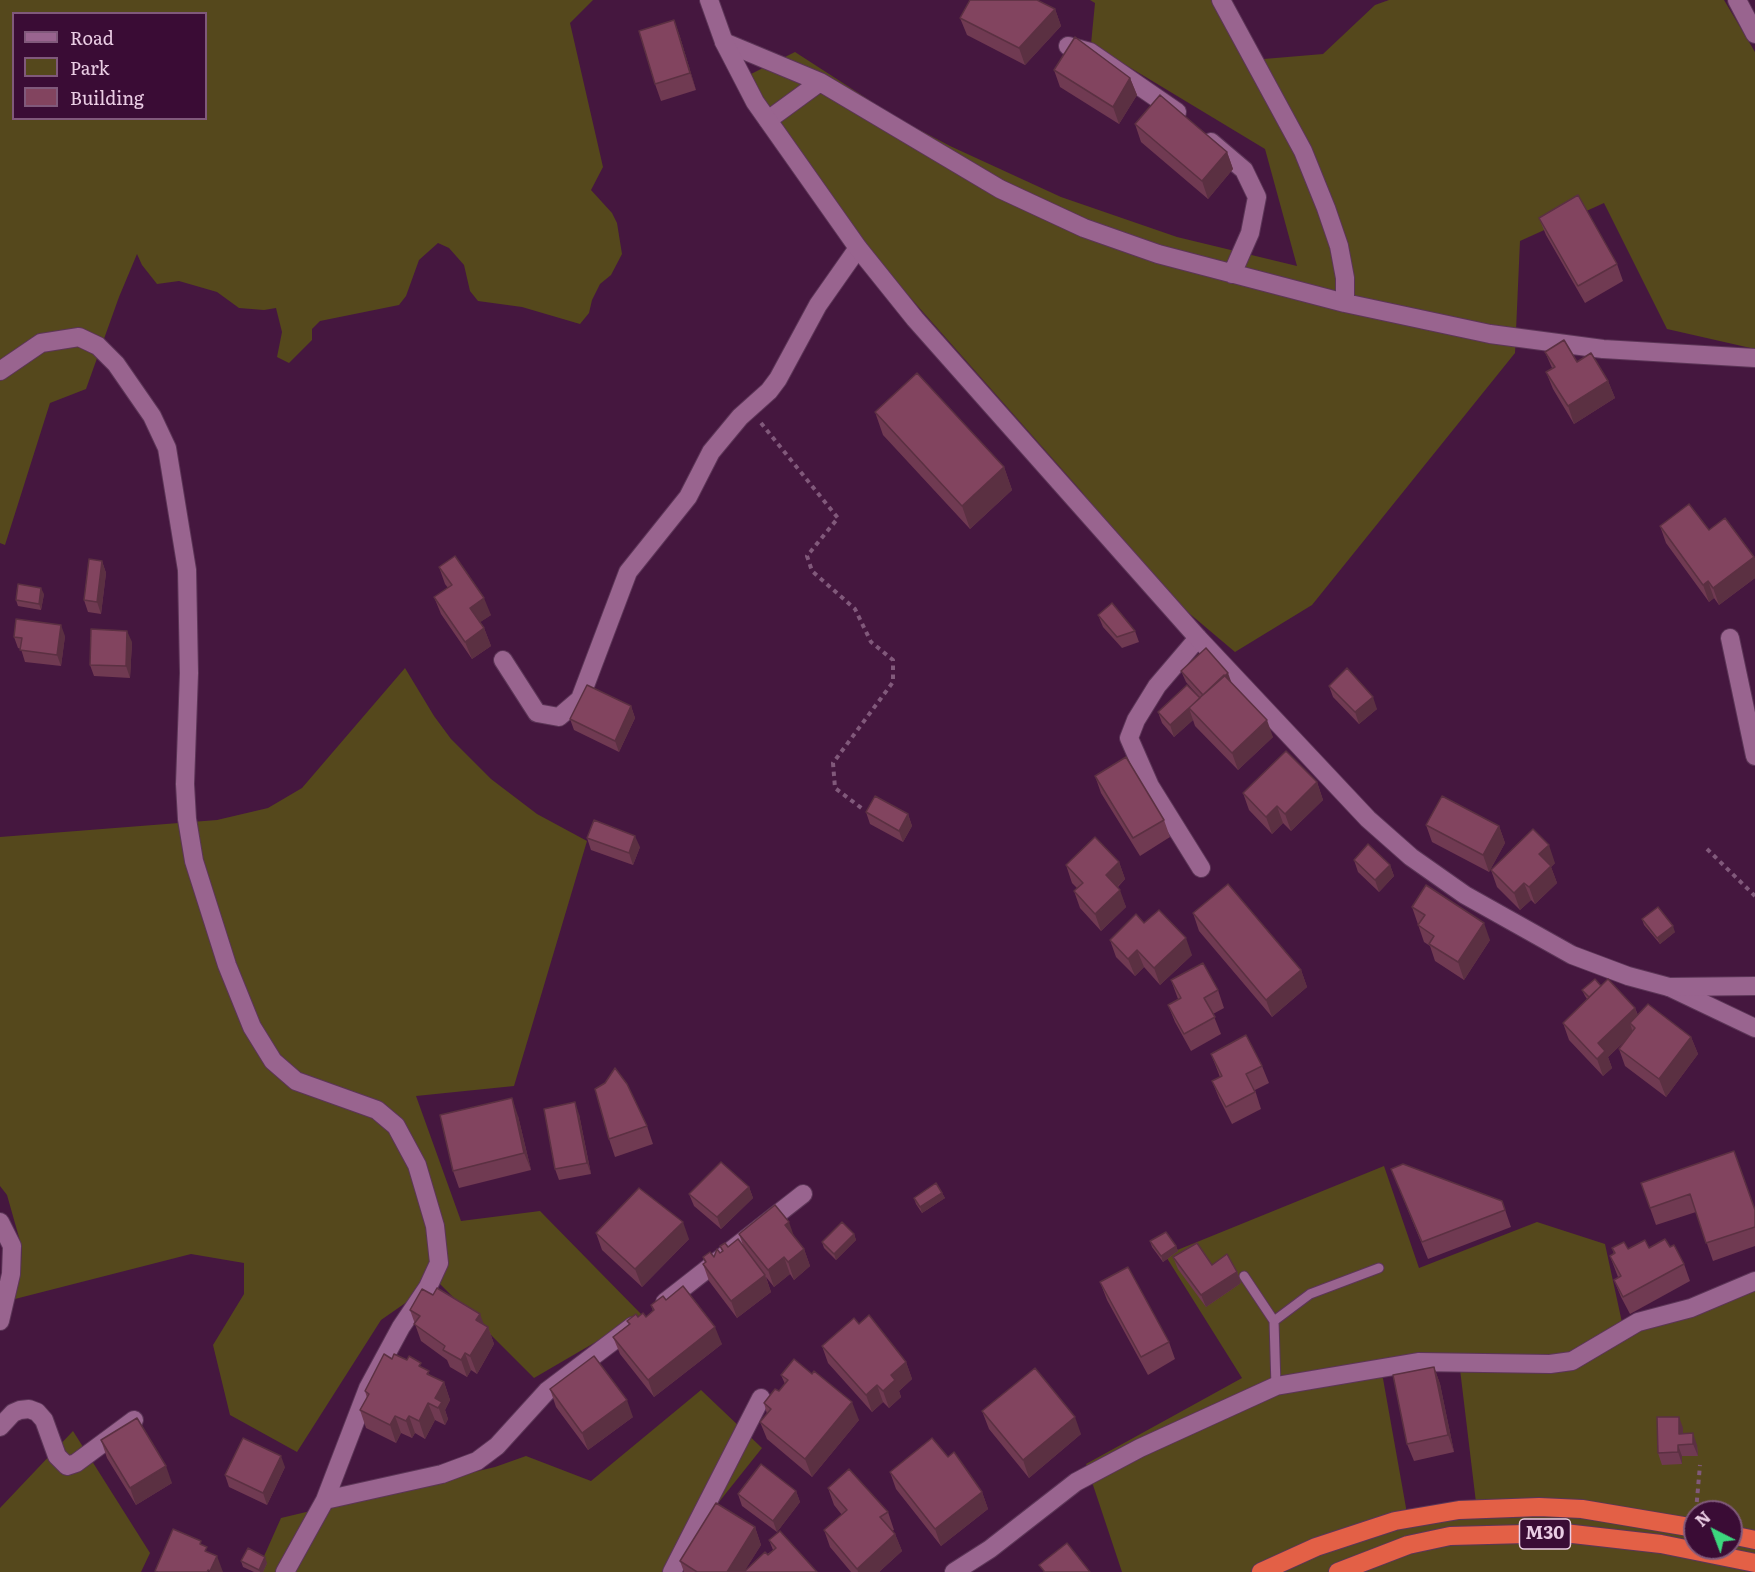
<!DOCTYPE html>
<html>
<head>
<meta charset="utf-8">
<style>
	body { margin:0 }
	#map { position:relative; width:1755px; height:1572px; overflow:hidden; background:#45173f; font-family:Literata,serif }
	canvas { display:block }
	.legend { position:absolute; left:12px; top:12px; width:195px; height:108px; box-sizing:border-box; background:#3a0c35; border:2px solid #80597b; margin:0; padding:8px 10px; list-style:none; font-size:18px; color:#eacde4 }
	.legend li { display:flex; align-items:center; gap:12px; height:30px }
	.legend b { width:30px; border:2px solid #80597b }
	.north { position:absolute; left:1683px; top:1500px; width:60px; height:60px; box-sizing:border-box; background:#3a0c35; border:2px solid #80597b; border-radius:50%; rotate:318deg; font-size:16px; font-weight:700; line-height:24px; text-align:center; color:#eacde4 }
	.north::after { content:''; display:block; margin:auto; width:21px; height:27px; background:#3cd77e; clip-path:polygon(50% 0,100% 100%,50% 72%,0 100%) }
</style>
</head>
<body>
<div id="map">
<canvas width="1755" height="1572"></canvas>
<ul class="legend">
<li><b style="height:8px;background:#99648f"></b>Road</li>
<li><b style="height:16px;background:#55481c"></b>Park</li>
<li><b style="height:16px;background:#82445f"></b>Building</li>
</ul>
<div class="north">N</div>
</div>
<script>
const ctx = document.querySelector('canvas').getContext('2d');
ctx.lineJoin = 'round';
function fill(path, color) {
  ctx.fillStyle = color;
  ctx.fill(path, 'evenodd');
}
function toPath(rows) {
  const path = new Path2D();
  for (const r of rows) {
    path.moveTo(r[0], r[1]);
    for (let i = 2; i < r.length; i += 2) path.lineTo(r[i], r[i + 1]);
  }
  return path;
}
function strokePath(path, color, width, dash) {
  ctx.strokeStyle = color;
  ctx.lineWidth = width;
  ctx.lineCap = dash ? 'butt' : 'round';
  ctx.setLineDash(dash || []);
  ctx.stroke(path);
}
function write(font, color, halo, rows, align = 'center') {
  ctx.font = font + ' Literata,serif';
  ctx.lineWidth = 4.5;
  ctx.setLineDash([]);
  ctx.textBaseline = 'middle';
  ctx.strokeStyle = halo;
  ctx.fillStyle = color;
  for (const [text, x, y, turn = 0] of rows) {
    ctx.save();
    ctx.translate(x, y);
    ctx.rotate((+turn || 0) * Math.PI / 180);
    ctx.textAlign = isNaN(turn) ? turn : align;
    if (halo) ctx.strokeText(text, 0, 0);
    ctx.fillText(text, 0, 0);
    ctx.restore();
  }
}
fill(toPath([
	[0,0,593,0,570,23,603,167,591,190,612,213,617,223,622,254,611,275,600,284,592,300,589,313,580,324,522,307,478,301,470,291,464,265,449,248,438,243,419,260,406,296,399,305,320,321,312,329,312,340,289,363,277,357,282,332,276,308,264,310,239,308,217,292,179,281,157,284,142,265,137,254,119,297,86,389,50,403,5,545,0,543],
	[14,14,206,14,206,118,14,118],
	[1090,0,1214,0,1252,60,1323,54,1375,5,1389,0,1724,0,1755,52,1755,349,1667,329,1604,203,1520,241,1515,353,1312,605,1235,652,1132,565,1082,492,847,226,737,81,795,52,897,118,950,146,1061,197,1177,237,1297,266,1265,149,1091,44,1095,3],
	[405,668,434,716,451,739,491,779,537,814,587,841,514,1086,416,1096,461,1221,540,1211,642,1315,534,1378,437,1281,381,1320,297,1452,230,1415,213,1345,244,1294,244,1263,191,1254,11,1300,21,1264,22,1248,7,1195,0,1186,0,837,217,820,268,808,302,788],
	[1384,1166,1419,1268,1537,1222,1605,1244,1623,1327,1755,1279,1755,1572,1122,1572,1086,1464,1242,1378,1165,1255],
	[1459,1361,1477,1511,1408,1519,1382,1373],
	[1695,1512,1731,1512,1731,1548,1695,1548],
	[701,1390,762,1448,668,1566,673,1572,257,1572,281,1518,495,1467,526,1456,591,1481],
	[73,1431,150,1553,141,1572,0,1572,0,1508]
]), '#55481c');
const service = toPath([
	[1244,1276,1274,1321,1276,1386],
	[1274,1321,1310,1294,1379,1268]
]);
const minor = toPath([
	[1221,0,1303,151,1326,208,1339,246,1345,278,1345,303],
	[724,42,820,82,1000,189,1084,228,1158,254,1345,303,1490,334,1603,349,1755,358],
	[1068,46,1090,52,1177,112],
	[768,120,820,82],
	[1211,142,1244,170,1257,197,1250,233,1232,274],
	[0,371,41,343,79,337,98,346,116,364,152,416,167,448,187,570,189,673,185,784,187,819,194,861,227,965,252,1027,273,1061,296,1081,377,1110,396,1126,417,1165,435,1226,439,1263,428,1287,401,1327,368,1388,325,1500,285,1572],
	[1198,638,1157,686,1136,720,1129,738,1150,786,1201,868],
	[1730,638,1755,756],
	[503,660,537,713,559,717,580,699,628,572,688,497,711,452,740,417,769,391,778,379,818,305,858,248],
	[1669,987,1755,1028],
	[0,1222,12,1246,11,1274,0,1321],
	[665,1302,803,1194],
	[0,1427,13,1413,20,1410,29,1409,37,1412,44,1420,57,1456,67,1466,76,1463,134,1420],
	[325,1500,442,1474,477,1461,497,1446,547,1391,633,1326],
	[672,1572,761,1398],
	[954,1572,990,1549,1076,1482,1140,1448,1276,1386,1418,1362,1550,1364,1572,1361,1638,1322,1691,1308,1755,1281]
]);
const tertiary = toPath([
	[709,0,724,42,755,102,858,248,915,319,1198,638,1368,819,1411,857,1465,895,1572,955,1628,976,1669,987,1755,986],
	[1737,0,1755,34]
]);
const motorway = toPath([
	[1731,1535,1755,1540],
	[1261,1572,1316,1547,1395,1521,1459,1510,1539,1507,1582,1509,1695,1528],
	[1338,1572,1408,1545,1450,1536,1564,1533,1661,1544,1755,1563]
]);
strokePath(service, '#5c3557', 11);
strokePath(minor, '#5c3557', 20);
strokePath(tertiary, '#5c3557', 20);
strokePath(motorway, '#5c3557', 20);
strokePath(toPath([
	[761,423,838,518,807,556,812,571,855,609,871,642,893,660,893,682,833,763,835,788,864,810],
	[1707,849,1755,896],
	[1696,1511,1700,1465]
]), '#81597b', 4, [4.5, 4.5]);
strokePath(service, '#99648f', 9);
strokePath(minor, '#99648f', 18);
strokePath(tertiary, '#99648f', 18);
strokePath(motorway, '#e36046', 18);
fill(toPath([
	[1055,9,1061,26,1025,65,967,35,960,18],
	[674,20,680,37,696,90,661,101,655,84],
	[1054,70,1130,78,1137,95,1119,124,1060,87],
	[1135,124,1227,152,1233,169,1208,199,1141,142],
	[1539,218,1617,264,1623,281,1585,303,1546,235],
	[1545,352,1577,362,1608,381,1615,398,1574,424,1553,389,1546,372,1552,368],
	[875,412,1004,467,1012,490,970,529,883,435],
	[1660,526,1754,557,1755,559,1755,578,1719,605,1714,598,1709,602,1666,543],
	[102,561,106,573,101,614,88,612,84,600],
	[439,567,491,615,480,622,484,628,491,646,472,659,441,614,434,597,448,588,445,584],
	[44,594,41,610,18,606,16,600],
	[1098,615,1135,631,1139,642,1122,648,1103,627],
	[65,636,61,666,25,662,21,649,18,648,14,637],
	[132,642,130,678,94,676,90,665],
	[1181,671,1232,683,1273,737,1238,770,1195,726,1193,720,1174,737,1162,723,1158,712,1200,698,1186,682],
	[1329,686,1377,709,1359,724,1333,697],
	[631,706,635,718,619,752,574,730,570,719],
	[1095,776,1164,820,1170,837,1140,856,1101,793],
	[1317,782,1323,800,1291,831,1283,823,1272,834,1249,810,1243,793],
	[866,812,908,814,912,826,903,842,870,824],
	[1426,825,1499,826,1505,843,1489,872,1432,842],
	[587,838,640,847,633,865,591,850],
	[1354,860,1390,865,1394,876,1379,892,1358,872],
	[1119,862,1125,879,1118,887,1126,907,1101,931,1080,908,1074,891,1077,888,1072,883,1066,865],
	[1555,863,1551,867,1557,883,1535,904,1531,900,1520,910,1497,887,1491,870],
	[1412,907,1490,940,1464,980,1435,961,1430,946,1424,942],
	[1193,913,1301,970,1307,987,1272,1017,1199,931],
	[1642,919,1675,932,1660,944,1644,925],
	[1144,923,1192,955,1160,985,1144,967,1135,976,1116,957,1110,940],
	[1171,980,1218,990,1224,1008,1213,1014,1221,1034,1191,1051,1175,1022,1168,1005,1178,999],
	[1601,986,1635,1008,1638,1015,1691,1037,1698,1054,1666,1097,1625,1066,1619,1049,1625,1041,1608,1057,1612,1068,1603,1076,1569,1040,1563,1023,1587,999,1585,996,1582,990],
	[1211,1054,1262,1066,1269,1083,1255,1090,1261,1109,1232,1124,1219,1098,1212,1081,1220,1077],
	[579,1114,591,1174,559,1180,555,1169],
	[518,1116,531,1170,459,1188,453,1171],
	[647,1126,653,1144,615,1157,609,1139],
	[1391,1169,1502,1201,1511,1227,1428,1259],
	[1641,1183,1755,1209,1755,1246,1713,1261,1696,1212,1656,1225],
	[749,1187,753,1198,721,1229,694,1206,689,1194],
	[942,1193,945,1198,922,1213,916,1204,914,1198],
	[596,1233,689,1239,642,1287,602,1250],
	[739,1234,793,1235,804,1249,810,1266,794,1280,790,1274,774,1287,766,1277,771,1292,737,1318,709,1281,703,1264,705,1263,703,1257,714,1257,720,1253,722,1251,720,1246,744,1248],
	[854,1234,856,1240,836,1260,824,1248,822,1242],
	[1150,1241,1176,1246,1178,1251,1163,1262,1152,1247],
	[1670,1247,1684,1264,1690,1281,1630,1314,1621,1297,1614,1280,1618,1277,1610,1256,1614,1254,1612,1248,1628,1249],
	[1173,1257,1212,1265,1237,1272,1241,1283,1206,1307,1178,1269],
	[1100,1282,1169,1342,1175,1359,1148,1375,1107,1300],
	[666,1300,722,1344,654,1397,620,1354,613,1337,629,1324,627,1321,638,1317,646,1317,653,1311,651,1305],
	[410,1310,484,1325,488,1327,494,1344,477,1374,471,1370,467,1377,450,1367,447,1360,421,1341],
	[859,1324,906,1362,912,1379,899,1391,901,1397,889,1408,883,1402,872,1412,828,1363,822,1346],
	[392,1359,423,1368,431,1376,444,1382,450,1400,445,1410,448,1419,445,1425,435,1420,425,1439,415,1433,412,1438,401,1433,396,1443,366,1428,360,1410,367,1398,365,1391],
	[1434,1367,1440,1384,1454,1452,1414,1461,1407,1444],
	[781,1375,859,1420,812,1477,767,1439,760,1422,767,1414,764,1403,779,1391,785,1384],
	[550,1389,633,1417,588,1450,556,1407],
	[982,1411,1081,1434,1029,1478,989,1429],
	[1683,1428,1683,1434,1697,1445,1698,1456,1682,1456,1682,1464,1662,1465,1658,1453],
	[101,1440,172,1483,136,1505,107,1458],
	[948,1457,982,1492,988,1509,941,1546,896,1489,890,1472],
	[285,1467,267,1505,229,1487,225,1475],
	[828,1488,888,1512,894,1530,892,1531,895,1534,902,1551,879,1572,851,1572,830,1547,824,1530,842,1515,834,1505],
	[796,1491,800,1502,777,1532,742,1506,738,1494],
	[755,1527,761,1545,745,1570,773,1550,769,1540,817,1572,684,1572,680,1561],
	[241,1561,267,1563,263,1572,254,1572,243,1567]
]), '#703a52');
fill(toPath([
	[1055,9,1061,26,1025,65,1019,48],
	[674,20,680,37,696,90,690,73],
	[1130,78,1137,95,1119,124,1113,107],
	[1227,152,1233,169,1208,199,1202,181],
	[1608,381,1615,398,1574,424,1568,406],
	[1004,467,1012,490,970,529,962,506],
	[1754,557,1755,559,1755,578,1719,605,1713,588],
	[102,561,106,573,101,614,97,602],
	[1708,581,1714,598,1709,602,1703,585],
	[41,588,44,594,41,610,39,604],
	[484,598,491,615,476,625,470,608],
	[61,625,65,636,61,666,57,655],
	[484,628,491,646,472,659,465,642],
	[127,631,132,642,130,678,126,666],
	[1228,673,1232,684,1203,695],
	[1373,697,1377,709,1359,724,1355,712],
	[631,706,635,718,619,752,615,741],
	[1189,708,1193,720,1174,737,1170,725],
	[1267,720,1273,737,1238,770,1232,753],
	[1317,782,1323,800,1291,831,1285,814],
	[1277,806,1283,823,1272,834,1266,817],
	[908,814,912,826,903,842,899,831],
	[1499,826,1505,843,1489,872,1483,855],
	[635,836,640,847,633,865,629,853],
	[1549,845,1555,863,1551,867,1557,883,1535,904,1529,887,1539,854],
	[1119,862,1125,879,1112,892,1106,875],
	[1390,865,1394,876,1379,892,1375,880],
	[1524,883,1531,900,1520,910,1514,893],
	[1120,890,1126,907,1101,931,1095,914],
	[1484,923,1490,940,1464,980,1458,962],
	[1673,926,1675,932,1660,944,1657,938],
	[1186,938,1192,955,1160,985,1154,968],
	[1137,950,1144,967,1135,976,1128,959],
	[1301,970,1307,987,1272,1017,1266,1000],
	[1635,1008,1641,1025,1635,1028,1630,1023,1633,1033,1608,1057,1612,1068,1603,1076,1597,1059,1598,1043],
	[1691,1037,1698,1054,1666,1097,1659,1079],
	[512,1098,518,1116,531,1170,524,1153],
	[575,1102,579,1114,591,1174,587,1163],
	[749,1187,753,1198,721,1229,717,1217],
	[942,1193,945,1198,922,1213,920,1207],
	[683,1222,689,1239,642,1287,635,1269],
	[789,1222,795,1239,785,1225],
	[854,1234,856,1240,836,1260,834,1254],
	[1176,1246,1178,1251,1163,1262,1161,1256],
	[804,1249,810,1266,794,1280,788,1262],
	[784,1257,790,1274,774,1287,768,1270],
	[1237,1272,1241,1283,1206,1307,1201,1295],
	[765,1275,771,1292,737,1318,731,1301],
	[480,1314,486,1330,488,1327,494,1344,477,1374,470,1356,476,1320],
	[715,1327,722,1344,654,1397,648,1380],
	[465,1353,471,1370,467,1377,461,1360],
	[906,1362,912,1379,899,1391,901,1397,889,1408,883,1391,891,1375],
	[1434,1367,1440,1384,1454,1452,1448,1435],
	[444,1382,450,1400,445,1410,448,1419,445,1425,435,1398],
	[877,1385,883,1402,872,1412,866,1395],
	[627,1400,633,1417,588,1450,582,1433],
	[852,1402,859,1420,812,1477,805,1459],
	[428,1403,435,1420,425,1439,419,1421],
	[395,1416,401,1433,396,1443,390,1425],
	[409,1416,415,1433,412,1438,406,1421],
	[1075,1417,1081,1434,1029,1478,1023,1460],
	[1679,1417,1683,1428,1683,1445,1679,1434],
	[1693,1433,1697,1445,1698,1456,1693,1444],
	[1678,1445,1682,1456,1682,1464,1678,1452],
	[281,1456,285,1467,267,1505,263,1493],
	[166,1466,172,1483,136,1505,130,1488],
	[796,1491,800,1502,777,1532,773,1521],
	[982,1492,988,1509,941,1546,935,1529],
	[755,1527,761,1545,744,1572,727,1572],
	[895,1534,902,1551,879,1572,858,1572,857,1569],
	[217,1556,223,1572,210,1572,210,1571],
	[265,1557,267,1563,263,1572,260,1572,259,1570]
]), '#5b3042');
const building = toPath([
	[970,0,1037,0,1055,9,1019,48,960,18,970,0],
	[674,20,690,73,655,84,639,31,674,20],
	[1075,37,1130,78,1113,107,1054,70,1075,37],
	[1160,95,1227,152,1202,181,1135,124,1160,95],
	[1578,195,1617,264,1578,286,1539,218,1578,195],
	[1564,340,1577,362,1591,353,1608,381,1568,406,1546,372,1555,367,1545,352,1564,340],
	[917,373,1004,467,962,506,875,412,917,373],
	[1689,504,1709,530,1725,518,1754,557,1713,588,1708,581,1703,585,1660,526,1689,504],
	[455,556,484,598,470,608,484,628,465,642,434,597,452,585,439,567,455,556],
	[89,559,102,561,97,602,84,600,89,559],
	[18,584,41,588,39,604,16,600,18,584],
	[1112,603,1135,631,1117,637,1098,615,1112,603],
	[16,619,61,625,57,655,20,650,22,638,14,637,16,619],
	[91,629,127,631,126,666,90,665,91,629],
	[1206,648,1228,673,1203,695,1181,671,1206,648],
	[1347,668,1373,697,1355,712,1329,686,1347,668],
	[1224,675,1267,720,1232,753,1189,708,1224,675],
	[587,685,631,706,615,741,570,719,587,685],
	[1187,685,1200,698,1170,725,1158,712,1187,685],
	[1286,751,1317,782,1285,814,1277,806,1266,817,1243,793,1286,751],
	[1126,757,1164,820,1133,838,1095,776,1126,757],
	[875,796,908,814,899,831,866,812,875,796],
	[1442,796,1499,826,1483,855,1426,825,1442,796],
	[594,820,635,836,629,853,587,838,594,820],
	[1533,829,1549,845,1539,854,1551,866,1529,887,1524,883,1514,893,1491,870,1533,829],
	[1095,837,1119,862,1106,875,1120,890,1095,914,1074,891,1083,883,1066,865,1095,837],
	[1368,844,1390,865,1375,880,1354,860,1368,844],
	[1228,884,1301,970,1266,1000,1193,913,1228,884],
	[1426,885,1484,923,1458,962,1429,944,1434,936,1418,925,1425,915,1412,907,1426,885],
	[1658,907,1673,926,1657,938,1642,919,1658,907],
	[1159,910,1186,938,1154,968,1137,950,1128,959,1110,940,1136,914,1144,923,1159,910],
	[1203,963,1218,990,1204,998,1215,1017,1184,1034,1168,1005,1181,998,1171,980,1203,963],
	[1595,979,1601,986,1589,997,1582,990,1595,979],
	[1608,979,1635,1008,1598,1043,1605,1051,1597,1059,1563,1023,1608,979],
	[1648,1004,1691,1037,1659,1079,1619,1049,1635,1028,1630,1023,1648,1004],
	[1246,1035,1262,1066,1246,1074,1255,1092,1226,1107,1212,1081,1222,1076,1211,1054,1246,1035],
	[615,1068,627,1084,647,1126,609,1139,595,1089,605,1083,615,1068],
	[512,1098,524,1153,453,1171,440,1115,512,1098],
	[575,1102,587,1163,555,1169,544,1109,575,1102],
	[1734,1151,1755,1210,1755,1227,1706,1243,1690,1194,1650,1208,1641,1183,1734,1151],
	[721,1162,749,1187,717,1217,689,1194,721,1162],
	[1403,1164,1502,1201,1505,1210,1422,1242,1391,1169,1403,1164],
	[936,1183,942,1193,920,1207,914,1198,936,1183],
	[639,1188,683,1222,635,1269,596,1233,639,1188],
	[775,1205,789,1222,785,1225,804,1249,788,1262,784,1257,768,1270,739,1234,775,1205],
	[842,1222,854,1234,834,1254,822,1242,842,1222],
	[1166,1232,1176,1246,1161,1256,1150,1241,1166,1232],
	[738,1239,765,1275,731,1301,703,1264,706,1262,703,1257,710,1252,714,1257,717,1249,720,1253,723,1251,720,1246,725,1243,728,1247,738,1239],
	[1665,1239,1670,1247,1674,1245,1684,1264,1623,1297,1614,1280,1621,1276,1610,1256,1615,1253,1612,1248,1624,1242,1628,1249,1645,1240,1649,1248,1665,1239],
	[1197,1243,1212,1265,1227,1254,1237,1272,1201,1295,1173,1257,1197,1243],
	[1128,1267,1169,1342,1141,1357,1100,1282,1128,1267],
	[683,1286,715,1327,648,1380,613,1337,630,1324,627,1321,636,1314,638,1317,643,1313,646,1317,654,1310,651,1305,663,1296,666,1300,683,1286],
	[437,1288,480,1314,476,1320,488,1327,470,1356,465,1353,461,1360,443,1350,445,1346,414,1324,420,1316,410,1310,422,1289,433,1295,437,1288],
	[869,1315,906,1362,891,1375,895,1380,883,1391,877,1385,866,1395,822,1346,854,1318,859,1324,869,1315],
	[384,1354,392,1359,394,1354,407,1360,409,1356,421,1363,419,1366,429,1371,427,1374,444,1382,435,1398,442,1402,438,1408,428,1403,419,1421,409,1416,406,1421,395,1416,390,1425,360,1410,369,1394,365,1391,384,1354],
	[594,1356,627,1400,582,1433,550,1389,594,1356],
	[794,1359,812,1374,814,1371,852,1402,805,1459,760,1422,771,1409,764,1403,775,1389,779,1391,788,1380,781,1375,794,1359],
	[1434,1367,1448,1435,1407,1444,1393,1375,1434,1367],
	[1035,1368,1075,1417,1023,1460,982,1411,1035,1368],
	[1657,1417,1679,1417,1679,1434,1693,1433,1693,1444,1678,1445,1678,1452,1658,1453,1657,1417],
	[137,1418,166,1466,130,1488,101,1440,137,1418],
	[243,1438,281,1456,263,1493,225,1475,243,1438],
	[932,1438,948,1457,954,1452,982,1492,935,1529,890,1472,932,1438],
	[761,1464,796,1491,773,1521,738,1494,761,1464],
	[849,1469,888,1512,880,1517,895,1534,857,1569,824,1530,847,1510,828,1488,849,1469],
	[716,1503,755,1527,727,1572,697,1572,680,1561,716,1503],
	[173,1529,201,1541,200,1544,207,1547,205,1551,217,1556,210,1571,208,1570,207,1572,158,1572,155,1571,173,1529],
	[780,1531,817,1572,744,1572,765,1552,768,1555,776,1548,769,1540,780,1531],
	[1067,1543,1090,1572,1044,1572,1044,1571,1039,1565,1067,1543],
	[248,1548,265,1557,259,1570,241,1561,248,1548]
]);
fill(building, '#82445f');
strokePath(building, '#5b3042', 1.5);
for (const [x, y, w] of [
	[1545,1534,51]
]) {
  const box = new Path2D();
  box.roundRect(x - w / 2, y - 15, w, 30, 4.5);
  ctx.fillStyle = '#3a0c35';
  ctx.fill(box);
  strokePath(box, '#eacde4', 1.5);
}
write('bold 18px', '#eacde4', null, [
	["M30",1545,1534]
]);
</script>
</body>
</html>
